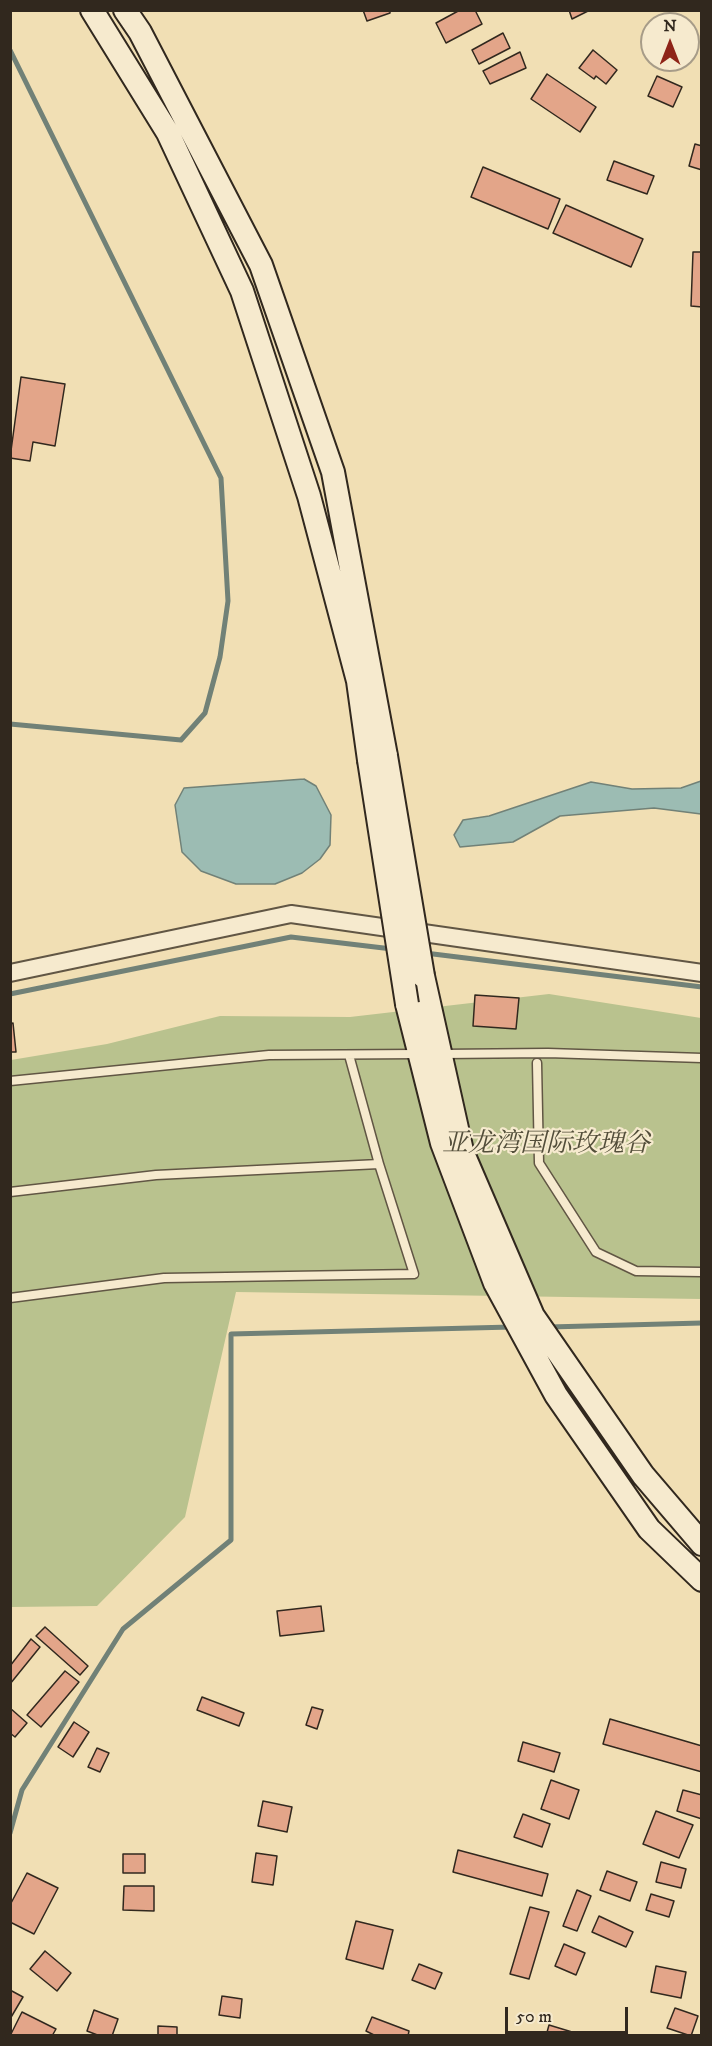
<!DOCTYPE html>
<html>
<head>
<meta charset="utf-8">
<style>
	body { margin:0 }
	#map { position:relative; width:712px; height:2046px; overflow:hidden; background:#f1dfb4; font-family:"IM FELL DW Pica",serif }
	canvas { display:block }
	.frame { position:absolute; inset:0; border:12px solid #31281e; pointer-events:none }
	.north { position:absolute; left:640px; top:12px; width:60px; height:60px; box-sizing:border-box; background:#f6eace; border:2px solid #a79c88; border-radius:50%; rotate:0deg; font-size:16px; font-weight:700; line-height:24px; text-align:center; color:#31281e }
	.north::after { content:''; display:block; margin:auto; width:21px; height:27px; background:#8f2418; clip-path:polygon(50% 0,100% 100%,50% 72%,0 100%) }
	.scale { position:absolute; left:505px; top:2007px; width:123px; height:27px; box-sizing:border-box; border:3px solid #31281e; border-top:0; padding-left:8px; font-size:18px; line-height:21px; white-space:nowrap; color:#31281e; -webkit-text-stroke:4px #f6eace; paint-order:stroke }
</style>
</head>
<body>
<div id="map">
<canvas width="712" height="2046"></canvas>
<div class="frame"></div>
<div class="north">N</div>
<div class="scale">50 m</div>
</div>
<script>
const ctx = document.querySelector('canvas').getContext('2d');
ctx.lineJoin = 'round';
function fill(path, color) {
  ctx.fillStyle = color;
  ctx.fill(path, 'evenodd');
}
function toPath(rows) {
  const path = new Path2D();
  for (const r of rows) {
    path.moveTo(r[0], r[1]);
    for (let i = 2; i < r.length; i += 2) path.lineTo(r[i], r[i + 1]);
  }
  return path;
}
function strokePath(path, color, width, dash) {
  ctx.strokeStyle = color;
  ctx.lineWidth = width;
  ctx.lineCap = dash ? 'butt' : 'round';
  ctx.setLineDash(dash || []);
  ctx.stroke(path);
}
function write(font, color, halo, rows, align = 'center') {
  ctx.font = font + ' "IM FELL DW Pica","Noto Serif SC",serif';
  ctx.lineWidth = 4.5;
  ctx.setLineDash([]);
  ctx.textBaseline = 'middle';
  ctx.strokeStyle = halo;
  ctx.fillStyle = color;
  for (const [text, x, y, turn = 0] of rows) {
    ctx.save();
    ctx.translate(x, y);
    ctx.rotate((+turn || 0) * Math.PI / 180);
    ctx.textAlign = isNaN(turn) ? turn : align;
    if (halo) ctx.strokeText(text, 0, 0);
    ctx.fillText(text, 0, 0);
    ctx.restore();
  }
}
fill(toPath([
	[549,994,701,1018,701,1299,236,1292,185,1517,97,1606,11,1607,11,1060,107,1044,220,1016,350,1017]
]), '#b9c28e');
const water = toPath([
	[304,779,316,786,331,815,330,845,320,859,302,873,275,884,236,884,201,871,182,852,175,805,184,788,304,779],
	[701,781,701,814,654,808,560,816,513,842,460,847,454,835,463,820,489,816,591,782,632,789,681,788,701,781]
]);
fill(water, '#9cbcb3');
strokePath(water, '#718177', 1.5);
strokePath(toPath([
	[10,50,221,478,228,601,220,657,205,713,181,740,10,724],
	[425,953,702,987],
	[10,994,291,937,392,949],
	[549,1327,702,1323],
	[10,1833,22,1790,123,1629,231,1540,231,1334,512,1327]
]), '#718177', 5);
const building = toPath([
	[363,10,390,10,390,13,367,21,363,10],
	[460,10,475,10,482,24,446,43,436,23,460,10],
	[569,10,590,10,572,19,569,10],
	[503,33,510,48,479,64,472,50,503,33],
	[593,50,617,70,606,84,596,76,594,79,579,68,593,50],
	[520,52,526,68,490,84,483,71,520,52],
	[547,74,596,107,580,132,531,99,547,74],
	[657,76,682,87,673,107,648,96,657,76],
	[695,144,702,146,702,170,689,166,695,144],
	[614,161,654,176,647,194,607,180,614,161],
	[483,167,560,199,548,229,471,197,483,167],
	[566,205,643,239,631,267,553,233,566,205],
	[693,252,702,252,702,307,691,306,693,252],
	[21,377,65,384,55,446,33,442,30,461,10,458,21,377],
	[475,995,519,998,516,1029,473,1026,475,995],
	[13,1023,16,1052,10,1052,10,1024,13,1023],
	[321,1606,324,1631,280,1636,277,1611,321,1606],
	[45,1627,88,1666,80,1675,36,1636,45,1627],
	[31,1639,40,1647,10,1684,10,1666,31,1639],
	[65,1671,79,1682,41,1727,27,1715,65,1671],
	[202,1697,244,1713,239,1726,197,1710,202,1697],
	[312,1707,323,1710,317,1729,306,1725,312,1707],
	[10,1708,27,1723,15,1737,10,1733,10,1708],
	[610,1719,702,1746,702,1772,603,1744,610,1719],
	[74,1722,89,1732,73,1757,58,1747,74,1722],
	[523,1742,560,1753,554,1772,518,1761,523,1742],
	[97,1748,109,1753,100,1772,88,1767,97,1748],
	[551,1780,579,1790,569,1819,541,1809,551,1780],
	[683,1790,702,1795,702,1819,677,1811,683,1790],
	[263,1801,292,1807,287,1832,258,1826,263,1801],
	[656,1811,693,1825,679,1858,643,1844,656,1811],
	[523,1814,550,1824,542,1847,514,1837,523,1814],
	[458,1850,548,1874,542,1896,453,1872,458,1850],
	[256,1853,277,1856,273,1885,252,1882,256,1853],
	[123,1854,145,1854,145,1873,123,1873,123,1854],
	[661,1862,686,1869,681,1888,656,1882,661,1862],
	[607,1871,637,1882,630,1901,600,1890,607,1871],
	[27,1873,58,1888,34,1934,10,1922,10,1905,27,1873],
	[124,1886,154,1886,154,1911,123,1910,124,1886],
	[577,1890,591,1896,577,1931,563,1926,577,1890],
	[651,1894,674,1901,669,1917,646,1910,651,1894],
	[530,1907,549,1912,529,1979,510,1974,530,1907],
	[599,1916,633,1932,626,1947,592,1932,599,1916],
	[356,1921,393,1930,383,1969,346,1959,356,1921],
	[564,1944,585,1953,576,1975,555,1966,564,1944],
	[45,1951,71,1973,57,1991,30,1969,45,1951],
	[419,1964,442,1973,435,1989,412,1980,419,1964],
	[656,1966,686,1972,681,1998,651,1992,656,1966],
	[10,1990,23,1997,10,2019,10,1990],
	[222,1996,242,1999,240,2018,219,2015,222,1996],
	[675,2008,698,2016,691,2036,667,2028,675,2008],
	[94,2010,118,2019,112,2036,100,2036,87,2031,94,2010],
	[22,2012,56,2029,52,2036,10,2036,22,2012],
	[372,2017,409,2031,408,2036,376,2036,366,2031,372,2017],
	[549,2025,582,2035,581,2036,546,2036,549,2025],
	[158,2026,177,2027,177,2036,158,2036,158,2026]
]);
fill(building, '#e3a589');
strokePath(building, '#31281e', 1.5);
const lane = toPath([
	[442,1054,548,1053,702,1058],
	[349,1055,379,1164],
	[537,1063,539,1163,596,1252,636,1271,702,1272],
	[10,1081,269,1055,417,1054],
	[10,1192,156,1175,379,1164,414,1274,164,1278,10,1298]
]);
const street = toPath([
	[10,973,291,914,702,973]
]);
const secondary = toPath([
	[92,10,168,133,242,291,309,496,358,681,369,760],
	[125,10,140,32,261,265,333,472,386,756],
	[423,976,462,1151,533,1316,643,1475,702,1544],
	[407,1004,442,1143,495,1283,556,1395,649,1529,702,1580]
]);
strokePath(lane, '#615644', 11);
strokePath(street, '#615644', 20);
strokePath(secondary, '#31281e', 26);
strokePath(lane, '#f6eace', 8);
strokePath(street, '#f6eace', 16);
strokePath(secondary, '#f6eace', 22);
const secondaryBridge = toPath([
	[386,756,423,976],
	[369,760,407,1004]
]);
strokePath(secondaryBridge, '#31281e', 26, []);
strokePath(secondaryBridge, '#f6eace', 22);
write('italic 26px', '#534e3a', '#f6eace', [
	["亚龙湾国际玫瑰谷",546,1146]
]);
</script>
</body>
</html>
